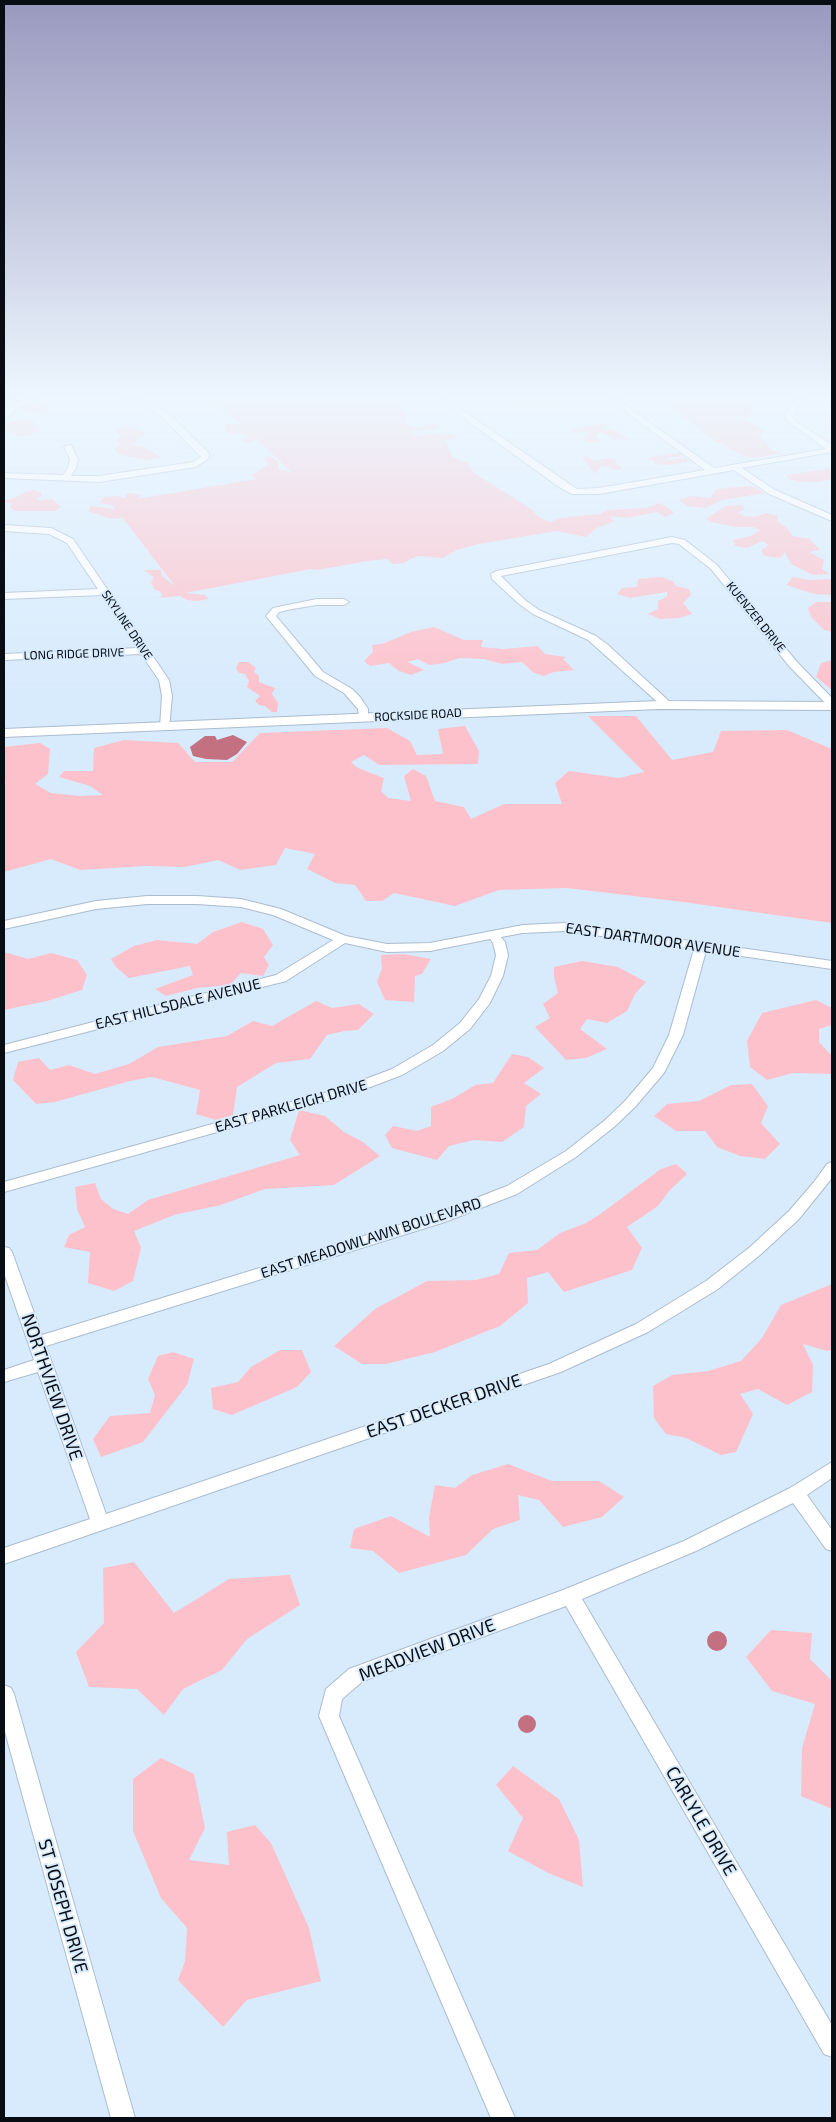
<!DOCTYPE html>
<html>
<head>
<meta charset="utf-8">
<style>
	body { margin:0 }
	#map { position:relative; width:836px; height:2122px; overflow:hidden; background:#d8ebfd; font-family:"Exo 2",sans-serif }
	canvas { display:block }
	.frame { position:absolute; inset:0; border:5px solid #070d13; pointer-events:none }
</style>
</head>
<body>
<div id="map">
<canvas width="836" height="2122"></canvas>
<div class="frame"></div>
</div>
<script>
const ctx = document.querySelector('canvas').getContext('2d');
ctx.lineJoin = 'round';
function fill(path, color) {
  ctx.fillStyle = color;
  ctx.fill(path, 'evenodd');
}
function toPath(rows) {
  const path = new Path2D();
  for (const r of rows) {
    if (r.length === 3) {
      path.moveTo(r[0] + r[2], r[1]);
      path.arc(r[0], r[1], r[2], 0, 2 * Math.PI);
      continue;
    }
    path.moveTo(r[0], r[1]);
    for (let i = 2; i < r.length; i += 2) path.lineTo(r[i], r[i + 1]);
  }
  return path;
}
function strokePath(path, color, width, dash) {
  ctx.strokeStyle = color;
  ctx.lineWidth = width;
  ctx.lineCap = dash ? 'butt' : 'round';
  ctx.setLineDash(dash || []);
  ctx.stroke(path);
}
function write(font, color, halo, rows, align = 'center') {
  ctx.font = font + ' "Exo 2",sans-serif';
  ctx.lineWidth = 4;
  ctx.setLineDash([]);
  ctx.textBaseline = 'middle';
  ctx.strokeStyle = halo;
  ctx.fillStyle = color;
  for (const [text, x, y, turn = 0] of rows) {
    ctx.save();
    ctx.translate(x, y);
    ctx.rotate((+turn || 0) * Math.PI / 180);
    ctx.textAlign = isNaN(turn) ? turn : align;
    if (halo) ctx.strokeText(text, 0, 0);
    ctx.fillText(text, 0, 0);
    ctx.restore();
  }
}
fill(toPath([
	[205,399,388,399,390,404,401,406,407,411,405,423,416,428,433,424,440,425,435,429,412,431,417,436,450,433,457,437,445,441,453,457,468,463,471,471,531,509,539,517,550,522,560,518,600,514,608,510,646,508,659,503,669,508,674,513,665,517,658,512,627,518,611,516,613,522,597,528,586,537,557,531,478,544,457,550,443,558,417,556,404,563,393,564,387,559,368,561,317,570,311,569,185,593,205,595,209,599,197,601,187,600,180,596,158,598,162,596,161,592,154,589,151,582,154,577,143,570,161,570,162,576,175,586,122,517,117,519,108,518,88,511,91,506,115,509,112,505,99,503,104,497,117,496,125,498,127,493,142,495,137,499,256,479,251,475,259,471,268,464,264,457,271,456,279,463,278,469,292,473,257,439,247,443,241,442,250,436,244,433,230,434,224,431,226,423,241,424,211,400],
	[511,399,552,399,558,403,551,406,530,404,509,407,504,404],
	[666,399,763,399,752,409,750,416,741,418,767,432,758,435,766,442,771,450,783,453,755,458,742,455,711,438,667,404],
	[42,402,49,402,53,406,43,413,22,412,17,410,20,407],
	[21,419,32,420,39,430,30,435,19,437,12,432,4,432,4,424],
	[608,423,612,425,601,428,613,430,628,439,613,439,602,432,598,433,596,436,600,443,587,441,582,437,588,435,587,432,572,433,572,429],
	[131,427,146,433,131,445,145,447,162,458,145,460,118,454,114,449,121,443,115,440,122,437,118,434,116,428],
	[674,453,683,454,681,457,672,457,665,460,685,458,689,462,666,465,654,464,654,461,648,458],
	[586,456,594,461,609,458,616,460,616,464,623,468,616,470,606,466,601,467,595,473,590,470,590,467,582,458],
	[832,468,832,479,818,482,801,482,788,479,787,475],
	[747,486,755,487,765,493,722,500,705,508,687,506,679,500,691,496,710,498,717,489],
	[34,490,41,493,41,497,37,498,39,500,52,499,61,507,55,511,15,511,10,507,12,503,4,503,4,500,12,499,25,492],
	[741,505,745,509,738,512,743,516,755,517,766,513,778,516,777,521,787,528,793,536,810,539,820,550,809,552,824,560,822,569,830,574,813,575,791,564,785,552,780,558,764,556,761,550,769,545,762,541,747,548,735,546,733,540,751,536,760,530,753,527,736,527,711,522,706,519,726,506],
	[662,577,673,581,676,586,689,589,691,595,683,603,692,614,679,618,660,619,648,614,658,609,658,601,667,597,667,592,630,598,617,594,622,588,637,587,638,579],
	[793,577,808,580,832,579,832,599,831,595,814,594,786,585],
	[816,602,832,602,832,632,824,630,811,617,808,608],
	[434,627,464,640,483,640,481,647,503,649,538,646,545,654,566,657,563,659,574,670,554,672,544,676,534,673,522,662,502,664,484,659,459,658,445,663,429,665,418,659,408,662,424,670,411,675,399,671,389,663,370,666,364,661,373,652,372,645,382,644,411,632],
	[832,660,832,690,816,677,821,663],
	[239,662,248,662,256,668,254,672,259,676,259,682,275,688,272,694,278,703,277,712,272,712,265,706,259,705,255,701,260,696,247,687,249,681,245,674,239,673,236,668],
	[588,716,636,716,672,760,713,752,721,731,787,730,832,749,832,923,683,902,567,888,499,890,455,906,394,893,382,901,366,901,355,885,335,883,307,869,315,854,285,848,276,865,240,870,218,860,185,867,146,866,80,870,51,859,4,872,4,784,6,783,4,776,4,747,40,743,50,749,48,774,35,784,51,793,80,796,103,795,90,786,59,777,64,771,93,771,94,748,124,740,178,743,195,762,232,762,260,733,387,728,410,741,417,755,443,754,438,729,465,726,479,751,478,764,379,765,364,755,351,762,358,768,384,778,381,791,388,798,411,801,404,776,413,769,426,776,435,801,464,807,471,819,504,804,562,804,555,783,569,771,619,778,644,772],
	[242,922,263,929,273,945,264,957,269,965,263,976,241,973,230,985,197,988,166,996,155,989,193,975,190,966,129,978,116,967,111,959,134,946,157,940,197,944,213,932],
	[4,952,28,959,51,953,77,960,87,975,82,990,47,1001,4,1010],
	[404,954,431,959,422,974,415,976,414,1002,385,1000,377,982,382,968,381,955],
	[582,961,618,967,646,982,635,994,627,1011,607,1023,587,1019,580,1029,607,1049,586,1058,566,1060,535,1027,550,1018,543,1004,558,993,554,977,554,967],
	[816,1000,832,1008,832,1025,819,1029,819,1042,832,1056,832,1074,793,1073,767,1080,750,1067,747,1041,762,1013],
	[316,1001,332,1008,359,1004,374,1014,358,1030,344,1031,327,1035,310,1059,276,1063,237,1087,233,1115,216,1120,196,1114,200,1090,152,1077,130,1081,55,1102,36,1104,13,1080,18,1062,39,1058,50,1070,69,1065,95,1074,129,1064,158,1047,227,1036,253,1021,272,1026],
	[512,1054,528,1057,544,1068,524,1083,541,1094,526,1106,524,1127,502,1142,474,1140,449,1146,437,1160,392,1148,385,1135,393,1126,417,1131,431,1126,431,1107,454,1098,475,1085,493,1083],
	[752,1084,768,1106,761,1123,780,1144,765,1159,740,1156,717,1147,705,1131,676,1131,654,1116,667,1104,699,1101,731,1085],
	[299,1110,325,1116,344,1132,363,1142,380,1156,334,1185,265,1189,221,1205,174,1215,134,1231,141,1248,133,1281,114,1291,88,1283,90,1252,64,1247,69,1235,85,1227,77,1209,75,1187,95,1183,101,1199,113,1209,128,1214,148,1200,300,1155,290,1140],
	[676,1164,687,1174,669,1191,658,1206,627,1227,642,1248,632,1270,564,1292,548,1272,527,1278,528,1303,500,1326,435,1352,386,1364,362,1364,334,1346,375,1309,427,1281,476,1280,499,1274,509,1253,537,1250,560,1233,584,1224,599,1215,661,1169],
	[832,1284,832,1350,827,1351,803,1344,813,1365,812,1392,787,1405,758,1389,740,1394,753,1414,736,1452,721,1455,686,1438,666,1434,654,1418,653,1386,672,1375,708,1371,741,1361,762,1338,781,1305],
	[280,1350,302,1350,311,1372,297,1387,232,1415,213,1409,211,1388,238,1382,251,1367],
	[173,1352,194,1359,187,1385,143,1442,101,1457,93,1439,110,1416,150,1413,155,1395,148,1379,158,1356],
	[508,1464,552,1481,599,1481,624,1497,602,1517,563,1527,539,1500,518,1495,520,1520,493,1529,466,1555,399,1573,373,1551,350,1548,354,1529,391,1516,430,1537,429,1517,435,1485,455,1488,472,1475],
	[134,1562,174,1613,229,1579,290,1575,300,1605,247,1639,222,1670,183,1689,164,1715,137,1689,89,1687,76,1652,104,1623,103,1568],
	[771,1630,812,1633,810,1659,832,1681,832,1809,801,1796,802,1748,815,1704,772,1691,746,1657],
	[161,1758,194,1774,205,1828,189,1860,229,1865,227,1832,255,1825,271,1843,309,1928,321,1981,247,2000,223,2027,178,1980,185,1961,187,1928,161,1898,133,1831,133,1779],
	[513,1766,559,1799,579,1840,583,1887,548,1873,508,1851,523,1818,496,1785]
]), '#fdc1cb');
fill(toPath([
	[233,735,247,742,237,754,227,760,206,759,193,756,190,747,205,736,215,736,217,740],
	[717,1641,10],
	[527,1724,9]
]), '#c37080');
const minor = toPath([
	[28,399,39,399,16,409,7,419,4,419,4,412,10,405,28,399],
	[121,399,135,399,154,403,167,412,209,453,209,458,196,467,99,482,4,478,4,473,63,475,68,468,70,459,64,447,68,445,71,445,78,459,76,468,71,476,99,476,186,463,193,462,201,457,161,416,148,407,121,399],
	[437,399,446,399,577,489,599,488,705,470,608,399,617,399,714,468,826,449,787,421,785,416,794,399,802,399,793,416,794,420,832,445,832,452,742,468,775,490,832,515,832,521,769,494,734,470,599,494,572,494,559,487,437,399],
	[4,525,51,528,73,539,169,680,172,696,169,729,165,730,160,727,162,696,159,680,141,654,4,660,4,654,138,648,102,595,4,599,4,593,98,589,67,543,49,534,4,531,4,525],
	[672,537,685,540,717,565,797,662,832,698,832,707,828,706,789,666,711,569,679,544,672,543,501,576,525,600,539,610,596,636,608,645,671,703,672,705,667,708,663,707,588,640,533,614,519,604,492,579,491,574,496,571,672,537],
	[317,599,344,599,349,602,344,605,317,605,292,609,279,612,276,616,323,672,352,689,360,697,368,709,368,720,360,720,358,709,344,693,315,676,266,616,273,608,317,599],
	[147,896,197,896,241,899,281,909,346,936,387,944,430,943,523,925,565,923,832,961,832,969,706,951,683,1035,664,1073,635,1107,614,1127,576,1157,517,1194,445,1222,46,1346,106,1514,549,1364,636,1324,706,1281,750,1247,789,1211,814,1182,827,1164,832,1162,832,1178,799,1219,760,1255,718,1289,648,1332,561,1372,4,1564,4,1548,90,1519,38,1372,4,1382,4,1370,34,1360,4,1273,4,1247,9,1248,12,1252,42,1335,435,1214,507,1186,566,1151,604,1121,625,1101,653,1068,669,1035,694,949,565,931,523,933,501,937,505,942,508,955,503,976,490,1003,470,1029,443,1051,402,1075,352,1094,4,1192,4,1182,342,1088,392,1069,433,1045,460,1023,479,999,491,976,496,955,493,943,490,939,430,951,387,952,345,943,286,981,4,1053,4,1045,276,975,333,940,273,915,241,907,197,904,147,904,96,909,4,929,4,921,96,901,147,896],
	[832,1462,832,1478,807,1495,832,1530,832,1551,826,1549,793,1503,696,1551,582,1599,832,2025,832,2057,824,2054,566,1606,363,1681,342,1699,339,1716,515,2118,491,2118,319,1716,326,1689,349,1669,563,1590,684,1541,790,1488,832,1462],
	[4,1685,11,1688,14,1694,135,2118,111,2118,4,1728,4,1685]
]);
const major = toPath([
	[658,701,832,702,832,710,658,709,4,737,4,729,658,701]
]);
strokePath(minor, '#aabcce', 2);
strokePath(major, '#aabcce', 2);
fill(minor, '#fff');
fill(major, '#fff');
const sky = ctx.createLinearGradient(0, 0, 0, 696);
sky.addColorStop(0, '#9999be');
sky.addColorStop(0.57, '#edf6fe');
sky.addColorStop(1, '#edf6fe00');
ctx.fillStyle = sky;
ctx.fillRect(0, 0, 836, 696);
write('12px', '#070d13', '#d8ebfd', [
	["KUENZER DRIVE",756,617,51],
	["SKYLINE DRIVE",127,625,56],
	["LONG RIDGE DRIVE",74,654,-2],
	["ROCKSIDE ROAD",418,715,-3]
]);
write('15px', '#070d13', '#d8ebfd', [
	["EAST DARTMOOR AVENUE",653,940,8],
	["EAST HILLSDALE AVENUE",178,1004,-14],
	["EAST PARKLEIGH DRIVE",291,1106,-16],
	["EAST MEADOWLAWN BOULEVARD",371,1238,-18]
]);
write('18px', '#070d13', '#d8ebfd', [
	["NORTHVIEW DRIVE",52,1387,71],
	["EAST DECKER DRIVE",444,1406,-19],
	["MEADVIEW DRIVE",427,1650,-21],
	["CARLYLE DRIVE",701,1821,60],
	["ST JOSEPH DRIVE",63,1906,74]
]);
</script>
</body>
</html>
